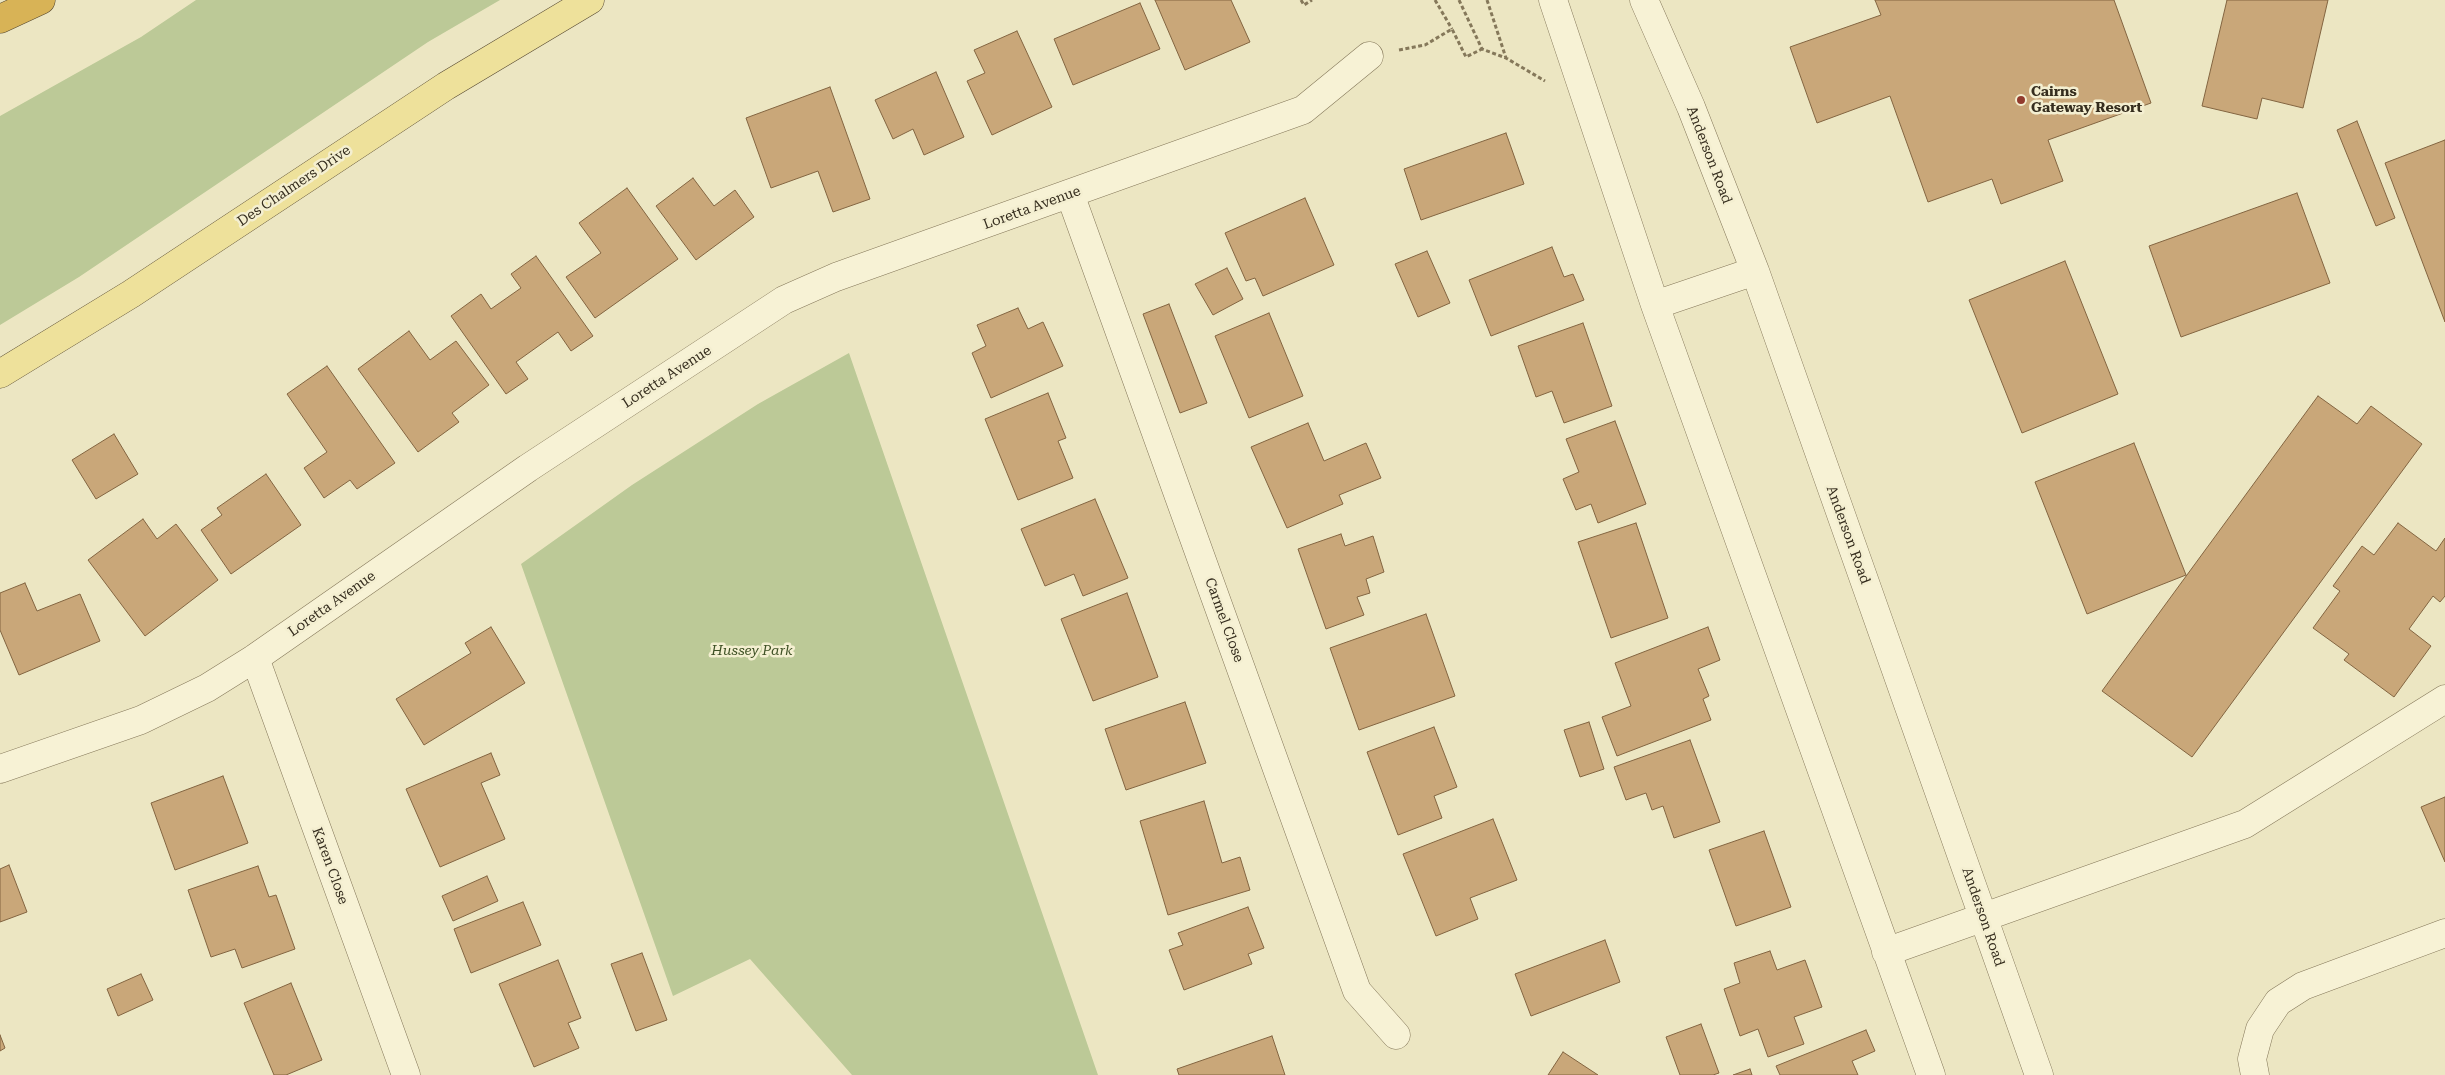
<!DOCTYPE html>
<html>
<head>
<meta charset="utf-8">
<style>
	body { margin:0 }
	canvas { display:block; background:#ece6c2 }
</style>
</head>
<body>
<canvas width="2445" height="1075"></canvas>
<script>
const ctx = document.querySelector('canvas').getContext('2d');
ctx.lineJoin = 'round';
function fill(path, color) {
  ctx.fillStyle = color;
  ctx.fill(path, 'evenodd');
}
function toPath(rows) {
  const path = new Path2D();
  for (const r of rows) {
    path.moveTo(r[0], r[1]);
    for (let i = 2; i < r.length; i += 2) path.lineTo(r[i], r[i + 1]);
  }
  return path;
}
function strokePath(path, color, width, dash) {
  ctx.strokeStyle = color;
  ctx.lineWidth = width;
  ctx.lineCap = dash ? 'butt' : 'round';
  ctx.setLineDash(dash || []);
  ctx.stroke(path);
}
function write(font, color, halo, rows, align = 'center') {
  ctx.font = font + ' "Roboto Serif",serif';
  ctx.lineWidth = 5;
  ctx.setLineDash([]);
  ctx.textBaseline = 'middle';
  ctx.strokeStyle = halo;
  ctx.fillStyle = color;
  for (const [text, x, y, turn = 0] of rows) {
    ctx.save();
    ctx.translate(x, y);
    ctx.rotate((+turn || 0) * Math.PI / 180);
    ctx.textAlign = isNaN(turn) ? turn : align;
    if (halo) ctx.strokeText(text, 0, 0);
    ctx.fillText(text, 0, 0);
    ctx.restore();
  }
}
fill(toPath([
	[196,0,500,0,428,42,79,277,0,325,0,116,141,37],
	[849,353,1098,1075,852,1075,750,959,673,996,521,564,632,485,758,404]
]), '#bcc997');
const building = toPath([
	[1155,0,1231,0,1250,42,1185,70,1155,0],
	[1875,0,2114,0,2151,103,2048,140,2063,181,2001,204,1992,179,1928,202,1890,96,1817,123,1790,47,1881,15,1875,0],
	[2227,0,2328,0,2303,108,2262,98,2257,119,2202,106,2227,0],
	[1140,3,1160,49,1073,85,1054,39,1140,3],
	[1017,31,1052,107,992,135,967,81,985,73,974,50,1017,31],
	[936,72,964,137,924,155,913,129,893,139,875,100,936,72],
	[830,87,870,199,833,212,818,171,771,188,746,118,830,87],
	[2357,121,2395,218,2376,226,2337,130,2357,121],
	[1506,133,1524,184,1421,220,1404,169,1506,133],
	[2445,140,2445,322,2385,163,2445,140],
	[693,178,714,206,735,190,754,217,696,260,656,206,693,178],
	[627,188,678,259,595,318,566,277,601,253,579,223,627,188],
	[2297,193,2330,283,2181,337,2149,246,2297,193],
	[1305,198,1334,265,1263,296,1255,278,1246,281,1225,233,1305,198],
	[1552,247,1564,277,1573,274,1584,300,1491,336,1469,280,1552,247],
	[1427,251,1450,303,1418,317,1395,264,1427,251],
	[536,256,593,336,571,351,558,332,516,362,528,379,506,394,451,316,481,294,491,309,521,288,511,274,536,256],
	[2065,261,2118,394,2022,433,1969,300,2065,261],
	[1227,268,1243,299,1213,315,1195,284,1227,268],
	[1169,304,1207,403,1180,413,1143,314,1169,304],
	[1018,308,1028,329,1043,322,1063,366,991,398,972,353,986,346,977,325,1018,308],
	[1269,313,1303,396,1249,418,1215,336,1269,313],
	[1583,323,1612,406,1564,423,1552,391,1536,397,1518,346,1583,323],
	[409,331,430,360,456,341,489,385,452,413,459,422,418,452,358,369,409,331],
	[327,366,395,463,357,489,350,480,324,498,304,468,327,452,287,394,327,366],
	[1048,393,1066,438,1058,441,1073,478,1018,500,985,419,1048,393],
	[2318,396,2357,424,2371,406,2422,444,2192,757,2102,691,2318,396],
	[1615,421,1646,504,1598,523,1591,504,1576,510,1563,479,1579,472,1566,439,1615,421],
	[1308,423,1324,461,1366,443,1381,478,1339,495,1343,504,1287,528,1251,447,1308,423],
	[114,434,138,474,96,499,72,460,114,434],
	[2134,443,2186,575,2087,614,2035,482,2134,443],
	[266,474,301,525,231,574,201,530,222,515,217,508,266,474],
	[1095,499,1128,578,1083,596,1074,574,1045,586,1021,529,1095,499],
	[143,519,157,539,176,524,218,580,145,636,88,560,143,519],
	[1636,523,1668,618,1611,638,1578,542,1636,523],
	[2398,523,2436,551,2445,538,2445,596,2440,602,2433,596,2409,629,2431,646,2394,697,2344,660,2349,654,2313,628,2340,591,2333,586,2362,546,2374,555,2398,523],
	[1341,534,1345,546,1373,536,1384,572,1366,579,1370,593,1357,597,1364,615,1326,629,1298,549,1341,534],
	[25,583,37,611,80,594,100,641,19,675,0,630,0,593,25,583],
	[1127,593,1158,677,1093,701,1061,619,1127,593],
	[1426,614,1455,696,1359,730,1330,648,1426,614],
	[491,627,525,683,424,745,396,699,471,653,465,643,491,627],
	[1708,627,1720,660,1698,669,1709,696,1703,699,1711,720,1617,756,1602,717,1631,706,1615,663,1708,627],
	[1185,702,1206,763,1126,790,1105,729,1185,702],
	[1589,722,1604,769,1580,777,1564,730,1589,722],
	[1434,727,1457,787,1434,796,1442,818,1398,835,1367,752,1434,727],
	[1690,740,1720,822,1674,838,1663,806,1652,810,1646,793,1626,800,1614,767,1690,740],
	[491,753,500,775,481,783,505,839,440,867,406,789,491,753],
	[223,776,248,843,175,870,151,803,223,776],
	[2445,797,2445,862,2421,807,2445,797],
	[1204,801,1222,863,1240,857,1250,890,1168,915,1140,821,1204,801],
	[1493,819,1517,880,1470,898,1478,919,1436,936,1403,854,1493,819],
	[1764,831,1791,907,1736,926,1709,850,1764,831],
	[9,865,27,912,0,922,0,869,9,865],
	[258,866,269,897,276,895,295,949,242,968,235,949,211,957,188,890,258,866],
	[487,876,498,901,453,921,442,896,487,876],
	[523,902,541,945,471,973,454,929,523,902],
	[1248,907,1264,948,1248,954,1252,964,1184,990,1169,950,1183,945,1178,933,1248,907],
	[1605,940,1620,982,1531,1016,1515,974,1605,940],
	[1770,951,1777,970,1805,960,1822,1007,1794,1017,1804,1044,1768,1057,1758,1029,1740,1036,1724,989,1740,983,1734,963,1770,951],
	[642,953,667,1020,636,1031,611,964,642,953],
	[558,960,581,1018,568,1023,579,1048,534,1067,499,984,558,960],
	[141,974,153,1000,118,1016,107,989,141,974],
	[291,983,322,1060,286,1075,274,1075,244,1003,291,983],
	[1701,1024,1719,1073,1713,1075,1680,1075,1666,1037,1701,1024],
	[1866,1030,1875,1051,1852,1061,1858,1075,1780,1075,1776,1066,1866,1030],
	[0,1035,5,1048,0,1051,0,1035],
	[1272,1036,1285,1075,1179,1075,1177,1069,1272,1036],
	[1563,1052,1598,1075,1548,1075,1563,1052],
	[1750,1069,1752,1075,1733,1075,1750,1069]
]);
fill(building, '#c9a779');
strokePath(building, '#836541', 1);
const minor = toPath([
	[1553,0,1655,305,1931,1075],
	[1644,0,1691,107,1755,271,2039,1075],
	[1070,194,1357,991,1396,1035],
	[1655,305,1755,271],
	[255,658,406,1075],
	[0,769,141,720,207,688,255,658,528,468,784,300,836,277,1303,110,1369,56],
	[1886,952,2245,824,2445,699],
	[2255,1075,2252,1059,2260,1029,2278,1002,2303,986,2445,933]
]);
const major = toPath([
	[0,374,131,294,446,86,590,0]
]);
const highway = toPath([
	[0,19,41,0]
]);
strokePath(minor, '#85785a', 29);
strokePath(major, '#53452e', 29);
strokePath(highway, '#53452e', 29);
strokePath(toPath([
	[1301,0,1304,5,1312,0],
	[1435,0,1452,29],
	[1459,0,1482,49,1506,58,1545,81],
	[1487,0,1506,58],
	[1399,50,1425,45,1452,29,1466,57,1482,49]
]), '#85785a', 3, [4, 2.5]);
strokePath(minor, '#f7f2d5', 28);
strokePath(major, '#eee19b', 28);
strokePath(highway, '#d8b356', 28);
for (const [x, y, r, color] of [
	[2021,100,5,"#923b2d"]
]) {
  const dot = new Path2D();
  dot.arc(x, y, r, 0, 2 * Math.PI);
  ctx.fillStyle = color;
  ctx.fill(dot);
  strokePath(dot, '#f4efd1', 2);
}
write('bold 14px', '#352d1e', '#f4efd1', [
	["Cairns",2031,92],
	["Gateway Resort",2031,108]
], 'left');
write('14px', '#352d1e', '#f4efd1', [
	["Anderson Road",1709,155,69],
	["Des Chalmers Drive",294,186,-34],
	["Loretta Avenue",1032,208,-20],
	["Loretta Avenue",667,377,-33],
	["Anderson Road",1848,535,70],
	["Loretta Avenue",332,604,-35],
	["Carmel Close",1224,620,70],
	["Karen Close",330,866,70],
	["Anderson Road",1983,917,71]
]);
write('italic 14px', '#3f5125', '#f4efd1', [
	["Hussey Park",752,651]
]);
</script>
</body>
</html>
